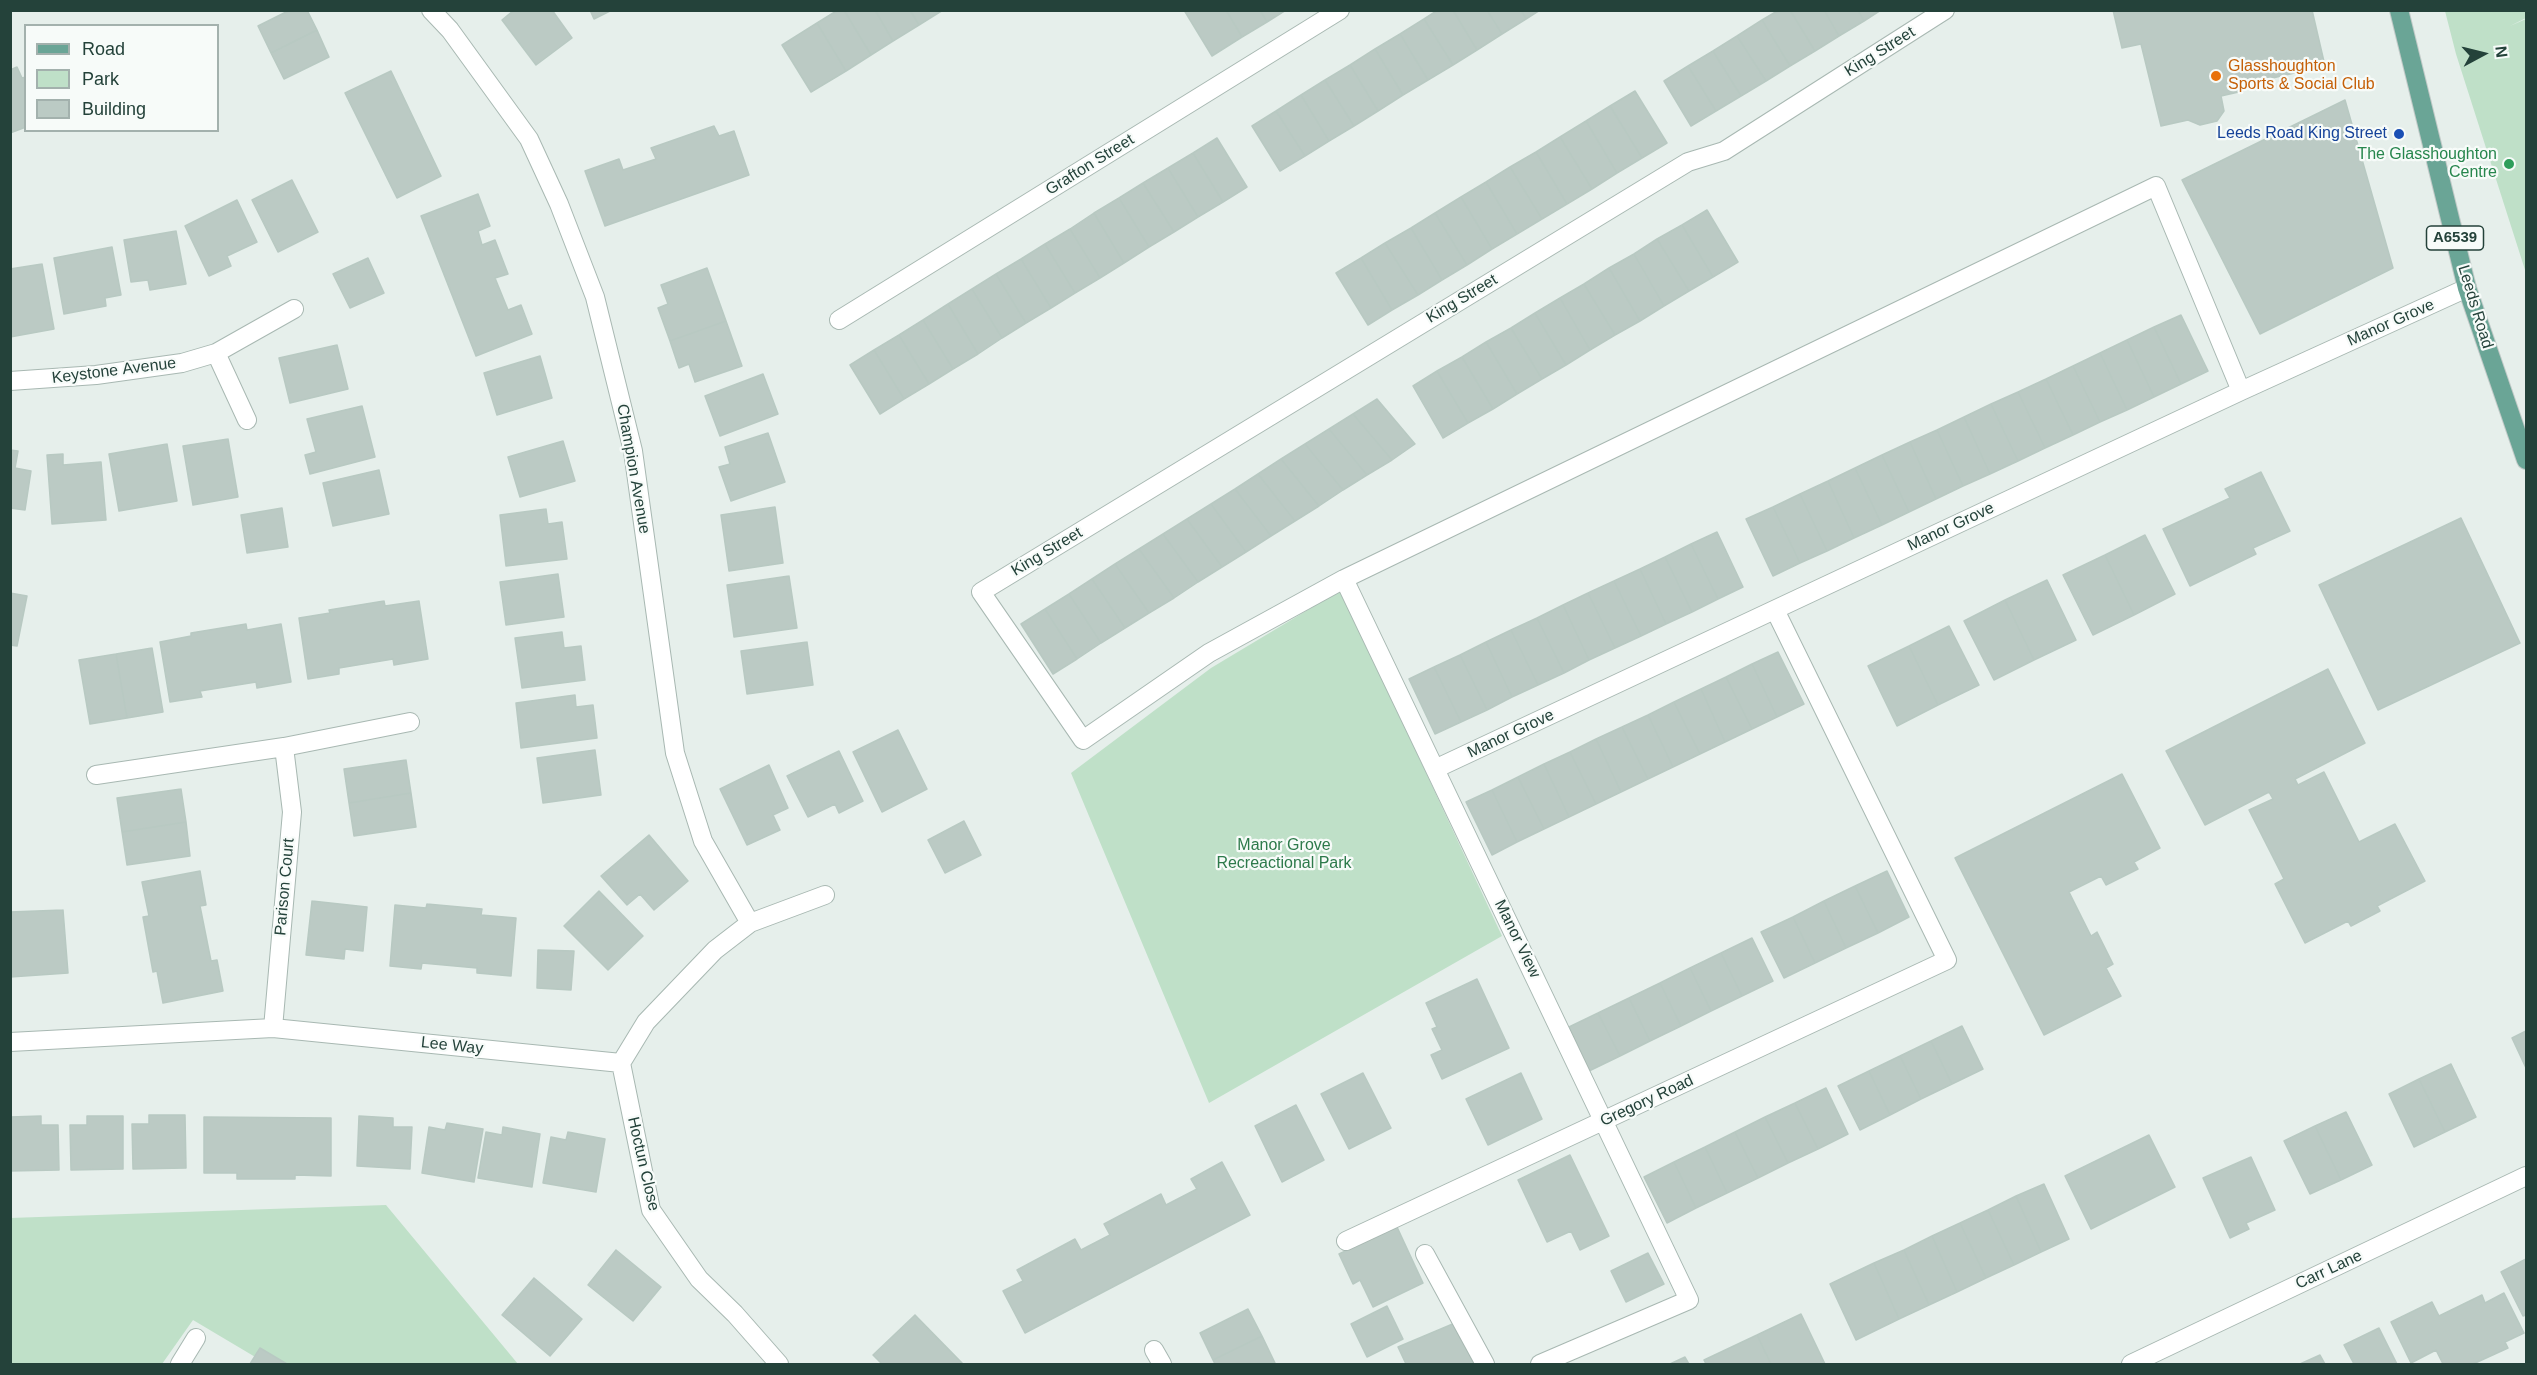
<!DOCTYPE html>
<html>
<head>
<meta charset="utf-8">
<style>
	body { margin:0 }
	#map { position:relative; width:2537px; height:1375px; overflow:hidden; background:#e6efeb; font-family:Arial,sans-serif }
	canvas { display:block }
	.frame { position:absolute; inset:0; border:12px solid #24423a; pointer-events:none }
	.legend { position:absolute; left:24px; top:24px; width:195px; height:108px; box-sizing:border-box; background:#f7fbf9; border:2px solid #a3b1ad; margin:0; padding:8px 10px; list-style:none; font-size:18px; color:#24423a }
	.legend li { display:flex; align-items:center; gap:12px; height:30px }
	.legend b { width:30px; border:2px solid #a3b1ad }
	.north { position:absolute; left:2453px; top:24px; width:60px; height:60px; -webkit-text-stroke:4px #f7fbf9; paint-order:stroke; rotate:83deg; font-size:16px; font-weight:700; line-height:24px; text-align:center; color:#24423a }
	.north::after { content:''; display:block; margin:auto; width:21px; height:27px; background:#24423a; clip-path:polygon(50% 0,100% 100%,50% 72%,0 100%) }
</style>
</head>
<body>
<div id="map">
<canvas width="2537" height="1375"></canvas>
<div class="frame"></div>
<ul class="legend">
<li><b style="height:8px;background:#6aa596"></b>Road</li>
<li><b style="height:16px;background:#bfe0c8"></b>Park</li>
<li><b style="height:16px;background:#bbcac4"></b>Building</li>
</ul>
<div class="north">N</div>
</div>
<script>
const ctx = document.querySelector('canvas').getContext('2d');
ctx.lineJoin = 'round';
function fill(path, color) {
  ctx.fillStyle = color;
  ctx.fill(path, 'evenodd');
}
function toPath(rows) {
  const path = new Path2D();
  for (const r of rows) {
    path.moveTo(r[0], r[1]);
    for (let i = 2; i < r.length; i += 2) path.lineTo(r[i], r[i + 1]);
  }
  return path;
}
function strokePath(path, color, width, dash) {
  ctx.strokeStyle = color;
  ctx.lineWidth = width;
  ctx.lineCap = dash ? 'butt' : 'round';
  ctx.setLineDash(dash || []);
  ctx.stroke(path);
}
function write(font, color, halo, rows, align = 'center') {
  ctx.font = font + ' Arial,sans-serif';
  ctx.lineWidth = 4.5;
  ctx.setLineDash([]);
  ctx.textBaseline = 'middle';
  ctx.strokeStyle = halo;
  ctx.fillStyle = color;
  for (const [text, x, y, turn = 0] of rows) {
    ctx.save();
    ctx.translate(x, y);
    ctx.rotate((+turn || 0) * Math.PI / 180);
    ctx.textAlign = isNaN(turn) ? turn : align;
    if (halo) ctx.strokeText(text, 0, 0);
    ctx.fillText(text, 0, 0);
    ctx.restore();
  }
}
fill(toPath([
	[2445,11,2526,11,2526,18,2510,26,2526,19,2526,273,2456,54],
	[1341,590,1502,936,1209,1103,1071,773,1211,668],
	[386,1205,518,1364,267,1364,193,1320,162,1364,11,1364,10,1218]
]), '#bfe0c8');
const building = toPath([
	[290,10,307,10,317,30,271,53,258,26,290,10],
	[514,10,552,10,572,38,536,65,502,20,514,10],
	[590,10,612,10,594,19,590,10],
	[838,10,844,10,871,55,846,71,817,23,838,10],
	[844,10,875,10,893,41,871,55,844,10],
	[875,10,910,10,919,25,893,41,875,10],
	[910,10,943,10,919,25,910,10],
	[1184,10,1226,10,1242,37,1212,56,1184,10],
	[1226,10,1260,10,1267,22,1242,37,1226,10],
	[1260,10,1286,10,1267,22,1260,10],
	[1438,10,1453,10,1477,50,1453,65,1424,19,1438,10],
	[1453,10,1487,10,1502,34,1477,50,1453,10],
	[1487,10,1521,10,1526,19,1502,34,1487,10],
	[1521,10,1540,10,1526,19,1521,10],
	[1779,10,1790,10,1815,51,1790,66,1762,20,1779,10],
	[1790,10,1824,10,1839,36,1815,51,1790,10],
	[1824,10,1858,10,1864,21,1839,36,1824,10],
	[1858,10,1881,10,1864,21,1858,10],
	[2113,10,2312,10,2325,66,2242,85,2243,91,2221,96,2224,111,2217,121,2200,125,2188,120,2161,126,2141,44,2122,48,2113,10],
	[1424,19,1453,65,1428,80,1400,34,1424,19],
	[1762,20,1790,66,1766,81,1737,36,1762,20],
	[817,23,846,71,811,92,782,45,817,23],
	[317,30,329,57,284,79,271,53,317,30],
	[1400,34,1428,80,1403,95,1375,49,1400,34],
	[1737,36,1766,81,1741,96,1713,51,1737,36],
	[1375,49,1403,95,1378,111,1350,65,1375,49],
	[1713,51,1741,96,1716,111,1688,66,1713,51],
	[1350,65,1378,111,1354,126,1325,80,1350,65],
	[1688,66,1716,111,1691,126,1664,81,1688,66],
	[17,67,22,78,26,77,26,127,10,133,10,70,17,67],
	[391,71,441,176,397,198,345,93,391,71],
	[1325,80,1354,126,1329,141,1301,95,1325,80],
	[1635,91,1667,143,1642,158,1610,106,1635,91],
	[1301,95,1329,141,1305,156,1276,111,1301,95],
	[2345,100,2393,268,2260,334,2182,180,2345,100],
	[1610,106,1642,158,1617,173,1586,121,1610,106],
	[1276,111,1305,156,1280,171,1252,126,1276,111],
	[1586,121,1617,173,1592,189,1560,137,1586,121],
	[714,126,719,136,734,131,749,175,605,226,585,171,619,159,623,170,656,159,651,148,714,126],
	[1560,137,1592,189,1567,204,1536,152,1560,137],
	[1217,138,1247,187,1223,202,1193,153,1217,138],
	[1536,152,1567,204,1542,219,1510,167,1536,152],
	[1193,153,1223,202,1198,217,1168,168,1193,153],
	[1510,167,1542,219,1517,234,1486,182,1510,167],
	[1168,168,1198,217,1174,232,1143,183,1168,168],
	[292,180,318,232,278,252,252,200,292,180],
	[1486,182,1517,234,1492,249,1461,197,1486,182],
	[1143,183,1174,232,1149,247,1119,198,1143,183],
	[478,194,490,226,478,231,482,245,495,240,508,274,495,278,508,310,521,305,532,334,476,356,421,216,478,194],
	[1461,197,1492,249,1467,265,1435,213,1461,197],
	[1119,198,1149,247,1124,263,1094,213,1119,198],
	[237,200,257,242,227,256,231,266,209,276,185,226,237,200],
	[1707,210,1738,262,1713,277,1682,225,1707,210],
	[1094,213,1124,263,1100,278,1070,229,1094,213],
	[1435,213,1467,265,1442,280,1411,228,1435,213],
	[1682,225,1713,277,1689,291,1657,239,1682,225],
	[1411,228,1442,280,1418,295,1385,243,1411,228],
	[1070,229,1100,278,1075,293,1045,244,1070,229],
	[176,231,186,284,150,290,148,280,131,282,124,240,176,231],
	[1657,239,1689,291,1664,306,1634,254,1657,239],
	[1385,243,1418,295,1392,310,1361,258,1385,243],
	[1045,244,1075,293,1051,308,1021,259,1045,244],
	[112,247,121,295,105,298,106,306,64,314,54,258,112,247],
	[1634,254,1664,306,1640,321,1609,268,1634,254],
	[368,258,384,293,350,308,333,274,368,258],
	[1361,258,1392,310,1368,325,1336,273,1361,258],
	[1021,259,1051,308,1026,323,996,274,1021,259],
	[42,264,54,329,10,337,10,269,42,264],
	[707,268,726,321,670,341,658,308,668,304,661,285,707,268],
	[1609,268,1640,321,1615,335,1584,284,1609,268],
	[996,274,1026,323,1002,338,972,289,996,274],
	[1584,284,1615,335,1590,350,1560,298,1584,284],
	[972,289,1002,338,978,354,948,304,972,289],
	[1560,298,1590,350,1566,365,1535,313,1560,298],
	[948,304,978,354,953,369,923,320,948,304],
	[1535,313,1566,365,1542,379,1511,328,1535,313],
	[2181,315,2208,371,2181,384,2154,327,2181,315],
	[923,320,953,369,929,384,899,335,923,320],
	[726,321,742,366,695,382,689,364,679,368,670,341,726,321],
	[2154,327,2181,384,2154,397,2127,340,2154,327],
	[1511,328,1542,379,1517,394,1486,342,1511,328],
	[899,335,929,384,904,399,874,350,899,335],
	[2127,340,2154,397,2127,410,2100,353,2127,340],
	[1486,342,1517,394,1493,409,1462,357,1486,342],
	[337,345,348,389,290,403,279,358,337,345],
	[874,350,904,399,880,414,850,365,874,350],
	[2100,353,2127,410,2100,422,2073,366,2100,353],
	[540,356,552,398,497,415,484,373,540,356],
	[1462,357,1493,409,1468,423,1437,371,1462,357],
	[2073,366,2100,422,2073,435,2046,379,2073,366],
	[1437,371,1468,423,1443,438,1413,386,1437,371],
	[763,374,778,414,720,436,705,396,763,374],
	[2046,379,2073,435,2045,448,2018,392,2046,379],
	[2018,392,2045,448,2018,461,1991,404,2018,392],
	[1377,399,1415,444,1392,460,1353,414,1377,399],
	[1991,404,2018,461,1990,474,1964,417,1991,404],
	[362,406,375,457,310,474,305,455,316,452,307,419,362,406],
	[1353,414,1392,460,1367,475,1329,429,1353,414],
	[1964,417,1990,474,1963,486,1937,430,1964,417],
	[1329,429,1367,475,1343,490,1305,444,1329,429],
	[1937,430,1963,486,1936,499,1910,442,1937,430],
	[768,433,785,482,731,501,719,467,730,464,725,447,768,433],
	[228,439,238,497,193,505,183,446,228,439],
	[563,441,575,481,520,497,508,457,563,441],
	[1910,442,1936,499,1909,512,1882,455,1910,442],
	[167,444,177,501,119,511,109,454,167,444],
	[1305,444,1343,490,1319,506,1281,459,1305,444],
	[10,450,18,451,15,468,31,471,25,510,10,508,10,450],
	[63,454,63,465,101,462,106,520,52,524,47,455,63,454],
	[1882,455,1909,512,1882,525,1855,468,1882,455],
	[1281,459,1319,506,1295,521,1258,474,1281,459],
	[1855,468,1882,525,1854,538,1828,481,1855,468],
	[379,470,389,514,333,526,323,483,379,470],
	[2261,472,2290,531,2253,548,2256,554,2190,586,2163,529,2230,498,2225,489,2261,472],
	[1258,474,1295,521,1271,536,1235,489,1258,474],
	[1828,481,1854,538,1827,551,1800,494,1828,481],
	[1235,489,1271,536,1246,552,1211,504,1235,489],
	[1800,494,1827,551,1800,563,1773,507,1800,494],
	[1211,504,1246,552,1222,567,1187,519,1211,504],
	[775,507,783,563,729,571,721,515,775,507],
	[1773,507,1800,563,1773,576,1746,519,1773,507],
	[282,508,288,547,247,553,241,515,282,508],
	[546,509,548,524,562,522,567,559,506,566,500,515,546,509],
	[2461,518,2520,643,2378,710,2319,585,2461,518],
	[1187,519,1222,567,1198,582,1163,534,1187,519],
	[1717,532,1743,587,1718,599,1691,544,1717,532],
	[1163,534,1198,582,1174,598,1139,549,1163,534],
	[2145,535,2175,594,2134,615,2105,555,2145,535],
	[1691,544,1718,599,1692,612,1665,557,1691,544],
	[1139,549,1174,598,1149,613,1115,564,1139,549],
	[2105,555,2134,615,2093,635,2063,575,2105,555],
	[1665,557,1692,612,1666,624,1640,569,1665,557],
	[1115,564,1149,613,1125,628,1092,579,1115,564],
	[1640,569,1666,624,1641,636,1614,581,1640,569],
	[558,574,564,617,506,625,500,582,558,574],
	[789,576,797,628,734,637,727,585,789,576],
	[1092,579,1125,628,1101,643,1069,594,1092,579],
	[2047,580,2076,640,2034,660,2005,600,2047,580],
	[1614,581,1641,636,1615,648,1588,593,1614,581],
	[10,593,27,596,17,646,10,645,10,593],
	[1588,593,1615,648,1589,660,1563,605,1588,593],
	[1069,594,1101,643,1077,659,1045,609,1069,594],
	[2005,600,2034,660,1994,680,1964,621,2005,600],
	[384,601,385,606,419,601,428,659,394,665,393,659,339,668,339,674,308,679,299,618,330,613,329,610,384,601],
	[1563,605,1589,660,1564,673,1537,618,1563,605],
	[1045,609,1077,659,1053,674,1021,624,1045,609],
	[1537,618,1564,673,1538,685,1511,630,1537,618],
	[246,624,247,630,281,624,291,682,257,688,256,682,200,691,202,697,170,702,160,642,191,636,191,633,246,624],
	[1949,626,1979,685,1938,705,1909,646,1949,626],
	[1511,630,1538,685,1512,697,1486,642,1511,630],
	[562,632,564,648,581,646,585,680,522,688,515,638,562,632],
	[807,642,813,685,747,694,741,651,807,642],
	[1486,642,1512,697,1487,710,1460,655,1486,642],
	[1909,646,1938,705,1897,726,1868,666,1909,646],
	[152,648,163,712,127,718,116,654,152,648],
	[1778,652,1804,704,1777,717,1752,664,1778,652],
	[116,654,127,718,90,724,79,660,116,654],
	[1460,655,1487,710,1461,722,1434,667,1460,655],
	[1752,664,1777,717,1752,729,1726,677,1752,664],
	[1434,667,1461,722,1435,734,1409,679,1434,667],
	[2328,669,2365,743,2295,779,2298,785,2324,772,2359,842,2395,824,2425,881,2377,906,2380,911,2351,926,2348,921,2305,943,2275,884,2284,879,2249,810,2273,799,2269,792,2205,825,2166,751,2328,669],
	[1726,677,1752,729,1725,742,1701,689,1726,677],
	[1701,689,1725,742,1700,754,1674,702,1701,689],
	[575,695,576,707,593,705,597,738,521,748,516,703,575,695],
	[1674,702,1700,754,1673,767,1648,715,1674,702],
	[1648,715,1673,767,1648,779,1622,727,1648,715],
	[1622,727,1648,779,1621,792,1596,739,1622,727],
	[898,730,927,789,882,812,853,752,898,730],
	[1596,739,1621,792,1596,804,1570,752,1596,739],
	[595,750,601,795,543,803,537,758,595,750],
	[839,751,863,801,839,813,835,804,808,817,787,776,839,751],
	[1570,752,1596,804,1569,817,1544,764,1570,752],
	[406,760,411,793,349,803,344,769,406,760],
	[1544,764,1569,817,1544,829,1518,777,1544,764],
	[769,765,788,808,773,815,780,830,747,845,720,789,769,765],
	[2122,774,2160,848,2134,862,2138,869,2106,885,2101,876,2069,892,2091,936,2097,932,2113,964,2106,968,2121,996,2044,1035,1955,858,2122,774],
	[1518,777,1544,829,1517,842,1492,790,1518,777],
	[181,789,186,822,122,832,117,798,181,789],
	[1492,790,1517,842,1492,855,1466,802,1492,790],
	[411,793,416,827,354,836,349,803,411,793],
	[964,821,981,855,945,873,928,840,964,821],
	[186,822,190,856,127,865,122,832,186,822],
	[649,835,688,881,654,910,640,894,627,905,601,876,649,835],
	[200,871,206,905,200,906,211,961,217,960,223,991,163,1003,157,971,153,972,143,917,149,916,142,882,200,871],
	[1887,871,1909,917,1878,933,1855,886,1887,871],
	[1855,886,1878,933,1846,948,1824,901,1855,886],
	[599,891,643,936,608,970,564,926,599,891],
	[312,901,367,907,363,951,345,949,344,959,306,955,312,901],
	[1824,901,1846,948,1815,963,1793,917,1824,901],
	[427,904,482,909,481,915,516,918,511,976,477,973,477,968,422,963,421,969,390,966,395,905,426,908,427,904],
	[63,910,68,973,10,977,10,912,63,910],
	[1793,917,1815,963,1784,978,1761,932,1793,917],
	[1752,938,1773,981,1742,996,1721,953,1752,938],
	[538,950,574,951,571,990,537,988,538,950],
	[1721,953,1742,996,1711,1011,1690,968,1721,953],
	[1690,968,1711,1011,1681,1026,1660,983,1690,968],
	[1477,979,1509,1048,1442,1079,1431,1055,1442,1050,1432,1029,1437,1027,1426,1003,1477,979],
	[1660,983,1681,1026,1650,1041,1629,998,1660,983],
	[1629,998,1650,1041,1620,1056,1598,1013,1629,998],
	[1598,1013,1620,1056,1589,1071,1569,1027,1598,1013],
	[1962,1026,1983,1069,1952,1084,1931,1041,1962,1026],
	[2526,1031,2526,1068,2512,1038,2526,1031],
	[1931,1041,1952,1084,1921,1099,1900,1056,1931,1041],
	[1900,1056,1921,1099,1890,1115,1869,1071,1900,1056],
	[2451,1064,2476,1117,2445,1132,2419,1079,2451,1064],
	[1869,1071,1890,1115,1860,1130,1838,1086,1869,1071],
	[1363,1073,1391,1128,1349,1149,1321,1094,1363,1073],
	[1521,1073,1542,1119,1488,1145,1466,1099,1521,1073],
	[2419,1079,2445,1132,2414,1147,2389,1094,2419,1079],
	[1826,1088,1848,1134,1818,1149,1795,1103,1826,1088],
	[1795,1103,1818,1149,1788,1163,1765,1117,1795,1103],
	[1296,1105,1324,1160,1282,1182,1255,1126,1296,1105],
	[2346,1112,2372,1165,2341,1180,2315,1126,2346,1112],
	[149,1115,185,1115,186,1168,133,1169,132,1124,149,1124,149,1115],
	[41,1116,41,1125,58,1125,59,1170,10,1171,10,1117,41,1116],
	[87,1116,123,1116,123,1169,71,1170,70,1125,87,1125,87,1116],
	[359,1116,393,1118,393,1127,412,1127,410,1169,357,1166,359,1116],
	[204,1117,331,1118,331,1176,295,1175,295,1179,237,1179,237,1173,204,1173,204,1117],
	[1765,1117,1788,1163,1758,1178,1735,1132,1765,1117],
	[447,1123,483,1129,474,1182,422,1173,429,1127,445,1130,447,1123],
	[2315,1126,2341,1180,2310,1194,2284,1141,2315,1126],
	[503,1127,540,1134,532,1187,478,1178,486,1132,502,1135,503,1127],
	[568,1132,605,1139,596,1192,543,1183,551,1137,566,1140,568,1132],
	[1735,1132,1758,1178,1727,1193,1705,1147,1735,1132],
	[2149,1135,2175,1187,2091,1229,2065,1176,2149,1135],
	[1705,1147,1727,1193,1696,1208,1674,1162,1705,1147],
	[1570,1155,1609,1236,1580,1250,1571,1231,1547,1242,1518,1180,1570,1155],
	[2251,1157,2275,1210,2246,1223,2249,1229,2230,1238,2203,1178,2251,1157],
	[1222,1162,1250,1215,1025,1333,1003,1291,1023,1281,1017,1270,1075,1239,1081,1250,1110,1235,1104,1224,1161,1194,1166,1205,1197,1189,1191,1179,1222,1162],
	[1674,1162,1696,1208,1667,1223,1644,1177,1674,1162],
	[2044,1184,2069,1239,2041,1252,2016,1196,2044,1184],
	[2016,1196,2041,1252,2014,1265,1988,1210,2016,1196],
	[1988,1210,2014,1265,1986,1278,1960,1223,1988,1210],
	[1960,1223,1986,1278,1957,1292,1932,1236,1960,1223],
	[1397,1227,1423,1283,1373,1307,1360,1280,1353,1284,1339,1254,1397,1227],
	[1932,1236,1957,1292,1929,1305,1904,1250,1932,1236],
	[616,1250,661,1287,633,1321,588,1285,616,1250],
	[1904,1250,1929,1305,1899,1319,1874,1263,1904,1250],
	[1648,1253,1664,1284,1626,1302,1611,1271,1648,1253],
	[2526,1259,2526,1315,2523,1316,2501,1272,2526,1259],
	[1874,1263,1899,1319,1856,1340,1830,1284,1874,1263],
	[534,1278,582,1319,550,1356,502,1315,534,1278],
	[2504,1293,2524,1333,2505,1342,2508,1348,2473,1364,2443,1364,2436,1350,2411,1363,2391,1322,2432,1302,2439,1316,2482,1295,2485,1303,2504,1293],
	[1387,1306,1403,1339,1367,1357,1351,1324,1387,1306],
	[1248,1309,1262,1336,1213,1360,1200,1333,1248,1309],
	[1801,1314,1825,1364,1771,1364,1757,1335,1801,1314],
	[915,1315,963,1364,882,1364,873,1355,915,1315],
	[1455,1323,1474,1364,1406,1364,1398,1347,1455,1323],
	[2379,1328,2397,1364,2354,1364,2344,1345,2379,1328],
	[1757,1335,1771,1364,1706,1364,1704,1360,1757,1335],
	[1262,1336,1275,1363,1215,1364,1213,1360,1262,1336],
	[260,1348,287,1364,250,1364,260,1348],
	[2320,1355,2325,1364,2300,1364,2320,1355],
	[1685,1357,1689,1364,1670,1364,1685,1357]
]);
fill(building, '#bbcac4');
strokePath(building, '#b8c9c2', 1.5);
const street = toPath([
	[431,10,450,30,529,139,559,204,595,297,633,451,675,753,703,841,750,923],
	[1945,10,1724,151,1688,162,981,592,1083,740,1209,653,1344,579,2156,186,2241,391],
	[839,320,1340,10],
	[216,353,247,420],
	[10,381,96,375,182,363,216,353,294,309],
	[1344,579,1689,1300,1540,1364],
	[1435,769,2241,391,2467,288],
	[96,775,284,747,410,722],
	[273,1028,292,812,284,747],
	[10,1042,273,1028,621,1063],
	[621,1063,651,1210,699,1279,735,1314,779,1364],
	[621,1063,646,1022,715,950,750,923,825,895],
	[1346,1241,1947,960,1775,610],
	[1425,1254,1485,1364],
	[1154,1350,1162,1364],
	[180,1364,196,1338],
	[2131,1364,2526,1176]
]);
const primary = toPath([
	[2399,10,2467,288,2526,460]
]);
strokePath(street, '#a8b8b2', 20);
strokePath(primary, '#c2cac8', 20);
strokePath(street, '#fff', 18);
strokePath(primary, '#6aa596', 18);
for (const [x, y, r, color] of [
	[2216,76,6,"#e8710a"],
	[2399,134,6,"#1a4fb4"],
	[2509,164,6,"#2e9e5b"]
]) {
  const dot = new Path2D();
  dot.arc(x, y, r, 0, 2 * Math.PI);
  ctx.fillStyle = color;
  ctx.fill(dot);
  strokePath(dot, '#f7fbf9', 2);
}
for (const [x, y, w] of [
	[2455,238,57]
]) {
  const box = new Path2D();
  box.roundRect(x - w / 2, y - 12, w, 24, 4.5);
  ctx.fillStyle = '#f7fbf9';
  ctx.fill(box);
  strokePath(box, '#24423a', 1.5);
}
write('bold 15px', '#24423a', null, [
	["A6539",2455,238]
]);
write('16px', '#24423a', '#f7fbf9', [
	["King Street",1880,52,-32],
	["Grafton Street",1090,165,-32],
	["King Street",1462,299,-31],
	["Leeds Road",2475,307,73],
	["Manor Grove",2391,323,-24],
	["Keystone Avenue",114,371,-7],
	["Champion Avenue",633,469,80],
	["Manor Grove",1951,527,-25],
	["King Street",1047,552,-31],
	["Manor Grove",1511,734,-25],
	["Parison Court",285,887,-85],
	["Manor View",1517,939,64],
	["Lee Way",452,1046,6],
	["Gregory Road",1647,1101,-25],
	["Hoctun Close",643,1164,77],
	["Carr Lane",2329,1270,-25]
]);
write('16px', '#c56008', '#f7fbf9', [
	["Glasshoughton",2228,67],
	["Sports & Social Club",2228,85]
], 'left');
write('16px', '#164399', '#f7fbf9', [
	["Leeds Road King Street",2387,134]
], 'right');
write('16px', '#27864d', '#f7fbf9', [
	["The Glasshoughton",2497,155],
	["Centre",2497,173]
], 'right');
write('16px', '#2d7a4b', '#f7fbf9', [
	["Manor Grove",1284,846],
	["Recreactional Park",1284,864]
]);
</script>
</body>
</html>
